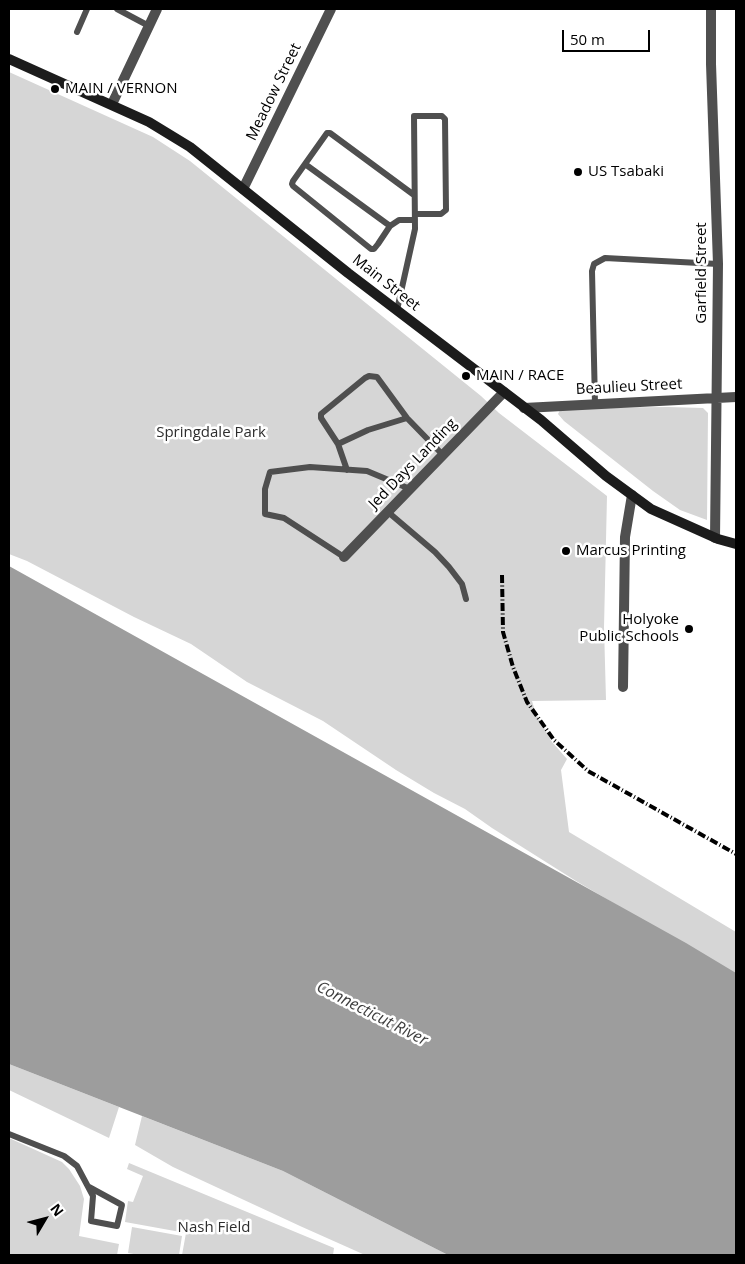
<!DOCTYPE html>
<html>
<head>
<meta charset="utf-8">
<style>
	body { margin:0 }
	#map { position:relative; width:745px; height:1264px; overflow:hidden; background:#fff; font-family:"Open Sans",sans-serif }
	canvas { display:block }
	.frame { position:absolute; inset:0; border:10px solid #000; pointer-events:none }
	.north { position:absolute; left:20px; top:1194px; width:50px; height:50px; -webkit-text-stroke:4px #fff; paint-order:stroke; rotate:53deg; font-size:14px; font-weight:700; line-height:20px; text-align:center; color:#000 }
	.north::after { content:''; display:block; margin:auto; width:18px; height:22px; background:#000; clip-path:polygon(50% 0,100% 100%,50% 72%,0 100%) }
	.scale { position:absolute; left:562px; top:30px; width:88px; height:22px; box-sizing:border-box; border:2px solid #000; border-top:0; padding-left:6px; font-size:15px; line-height:18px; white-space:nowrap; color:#000; -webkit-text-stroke:4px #fff; paint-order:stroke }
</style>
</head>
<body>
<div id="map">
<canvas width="745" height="1264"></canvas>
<div class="frame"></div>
<div class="north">N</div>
<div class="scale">50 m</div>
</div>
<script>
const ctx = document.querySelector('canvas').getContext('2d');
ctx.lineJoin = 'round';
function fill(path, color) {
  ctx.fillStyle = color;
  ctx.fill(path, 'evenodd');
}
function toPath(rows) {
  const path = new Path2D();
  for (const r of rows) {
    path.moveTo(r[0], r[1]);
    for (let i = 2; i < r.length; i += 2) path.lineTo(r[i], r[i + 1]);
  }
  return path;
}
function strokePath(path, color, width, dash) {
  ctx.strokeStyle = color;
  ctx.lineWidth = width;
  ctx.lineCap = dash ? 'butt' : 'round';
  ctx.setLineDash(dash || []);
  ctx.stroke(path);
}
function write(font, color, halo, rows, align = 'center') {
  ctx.font = font + ' "Open Sans",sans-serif';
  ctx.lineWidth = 5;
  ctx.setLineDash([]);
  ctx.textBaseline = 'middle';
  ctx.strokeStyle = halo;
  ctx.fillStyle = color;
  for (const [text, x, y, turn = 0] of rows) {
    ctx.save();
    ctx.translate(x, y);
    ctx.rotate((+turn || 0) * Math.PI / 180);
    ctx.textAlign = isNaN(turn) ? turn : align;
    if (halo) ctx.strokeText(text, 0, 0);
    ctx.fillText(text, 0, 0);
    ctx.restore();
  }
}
fill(toPath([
	[9,72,153,137,190,161,481,396,499,413,607,496,604,627,606,700,532,701,536,714,552,742,567,759,561,770,569,832,736,932,736,975,576,881,492,828,465,809,434,793,396,770,323,721,247,682,191,644,134,617,27,561,9,554],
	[668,407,703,408,708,413,707,520,680,510,653,491,564,421,558,414,561,408],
	[9,1064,119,1107,109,1138,9,1090],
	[142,1116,283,1171,448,1255,365,1255,300,1226,173,1167,135,1145],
	[9,1138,62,1162,69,1169,80,1186,84,1199,79,1236,119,1244,117,1255,9,1255],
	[129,1163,334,1248,333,1255,182,1255,186,1233,125,1222,128,1201,133,1202,143,1176,127,1169],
	[132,1227,182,1236,179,1255,139,1255,128,1253]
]), '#d6d6d6');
fill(toPath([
	[9,566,686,943,736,973,736,1255,448,1255,283,1171,9,1064]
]), '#9d9d9d');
strokePath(toPath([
	[117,9,149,26],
	[77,32,87,9],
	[305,164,293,181,292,184,293,186,371,249,374,249,378,244,390,226],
	[414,195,330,133,327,133,305,164,390,226,399,220,415,220],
	[397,310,415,229,414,116,442,116,445,119,446,210,441,214,415,214],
	[595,404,592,271,594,264,605,258,718,264],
	[338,444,368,430,407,418],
	[347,470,338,444,321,418,321,414,365,378,369,376,377,377,407,418,442,454],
	[388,512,435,552,449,567,462,584,466,599],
	[344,557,284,518,265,514,265,489,270,472,310,467,367,471,410,489],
	[9,1134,64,1156,77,1166,93,1196,91,1221,117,1226,122,1205,89,1187]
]), '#4f4f4f', 6);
strokePath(toPath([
	[711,9,711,64,718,264,715,538],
	[112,104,157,9],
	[243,189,331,9],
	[524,408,736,397],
	[344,557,504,392],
	[623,687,625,537,632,495]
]), '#4f4f4f', 10);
strokePath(toPath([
	[9,59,149,122,190,147,348,273,541,420,606,476,651,509,718,539,736,544]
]), '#1c1c1c', 10);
strokePath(toPath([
	[502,575,503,632,513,667,527,702,554,740,588,771,736,854]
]), '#000', 4, [8, 2.5, 1, 2.5]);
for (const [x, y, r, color] of [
	[55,89,5,"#000"],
	[578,172,5,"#000"],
	[466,376,5,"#000"],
	[566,551,5,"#000"],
	[689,629,5,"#000"]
]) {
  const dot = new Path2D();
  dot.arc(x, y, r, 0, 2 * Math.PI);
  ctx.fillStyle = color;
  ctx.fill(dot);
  strokePath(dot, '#fff', 2);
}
write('15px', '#000', '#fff', [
	["MAIN / VERNON",65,89],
	["US Tsabaki",588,172],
	["MAIN / RACE",476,376],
	["Marcus Printing",576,551],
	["Holyoke",679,620,"right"],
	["Public Schools",679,637,"right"]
], 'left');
write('15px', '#000', '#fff', [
	["Meadow Street",274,92,-64],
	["Garfield Street",702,273,-90],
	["Main Street",386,283,38],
	["Beaulieu Street",629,387,-3],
	["Jed Days Landing",413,464,-46]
]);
write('15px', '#2d2d2d', '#fff', [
	["Springdale Park",211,433],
	["Nash Field",214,1228]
]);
write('italic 16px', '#3e3e3e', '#fff', [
	["Connecticut River",372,1014,27]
]);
</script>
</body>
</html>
